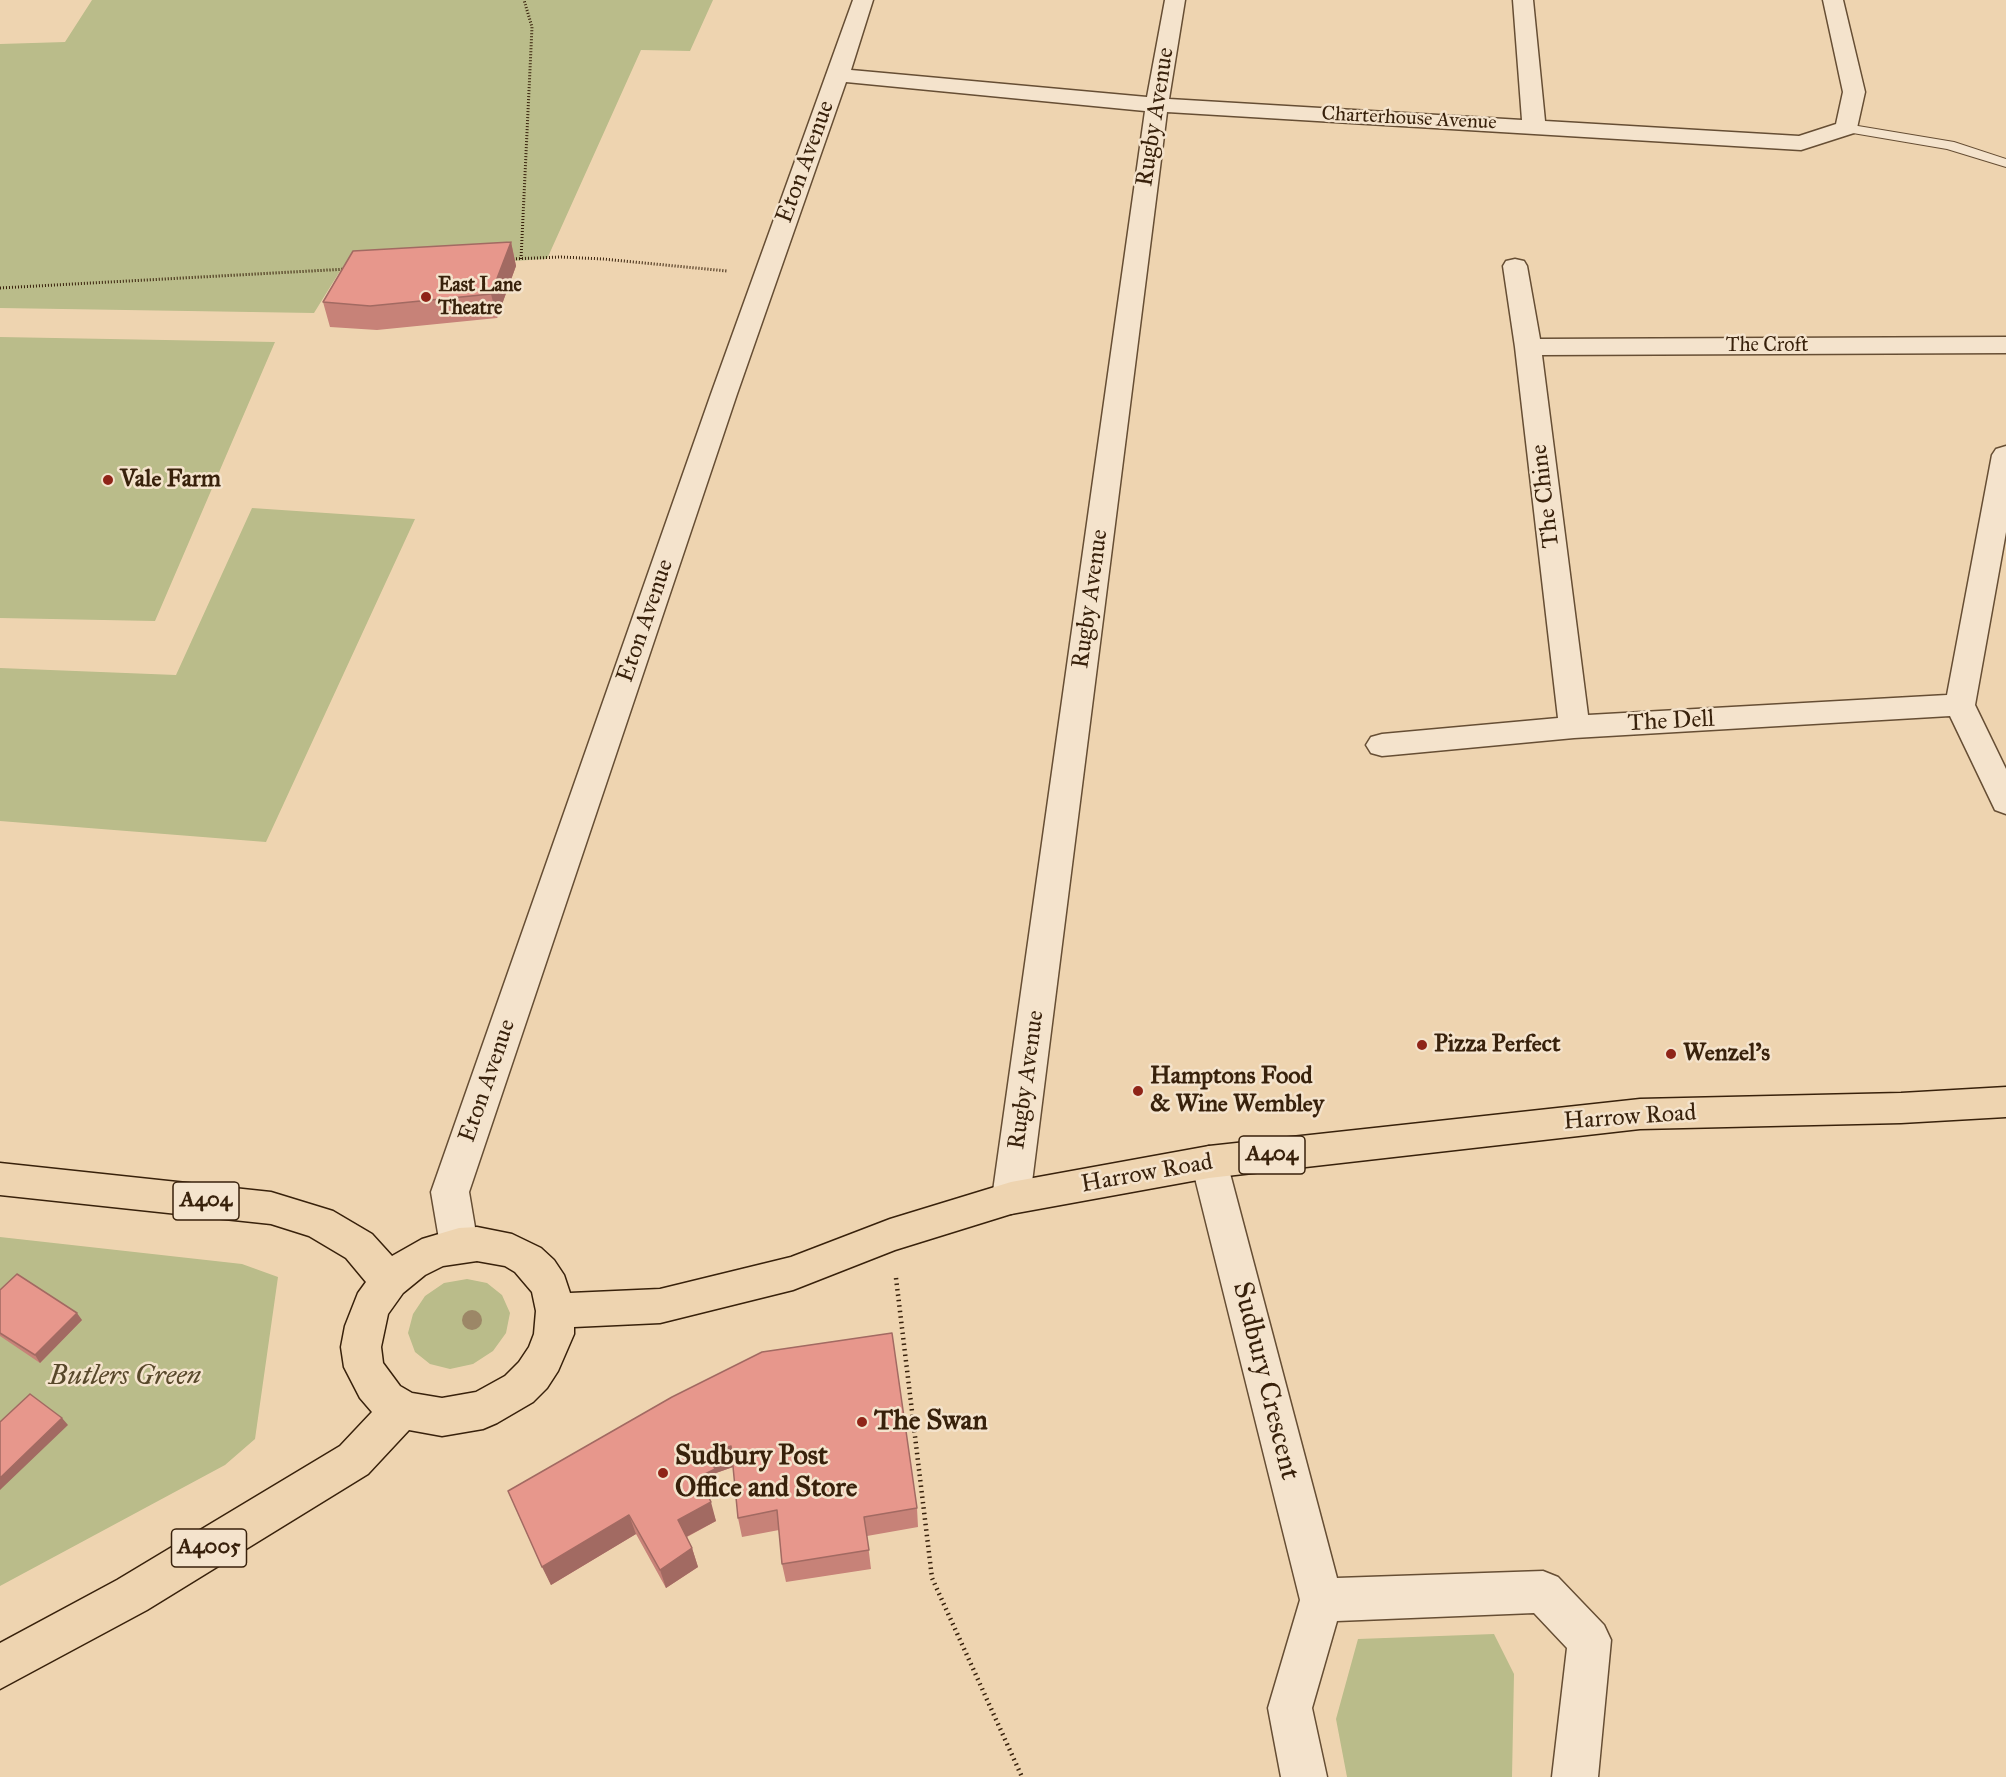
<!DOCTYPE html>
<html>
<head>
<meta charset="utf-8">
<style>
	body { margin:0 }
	canvas { display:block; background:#eed4b0 }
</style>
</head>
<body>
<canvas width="2006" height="1777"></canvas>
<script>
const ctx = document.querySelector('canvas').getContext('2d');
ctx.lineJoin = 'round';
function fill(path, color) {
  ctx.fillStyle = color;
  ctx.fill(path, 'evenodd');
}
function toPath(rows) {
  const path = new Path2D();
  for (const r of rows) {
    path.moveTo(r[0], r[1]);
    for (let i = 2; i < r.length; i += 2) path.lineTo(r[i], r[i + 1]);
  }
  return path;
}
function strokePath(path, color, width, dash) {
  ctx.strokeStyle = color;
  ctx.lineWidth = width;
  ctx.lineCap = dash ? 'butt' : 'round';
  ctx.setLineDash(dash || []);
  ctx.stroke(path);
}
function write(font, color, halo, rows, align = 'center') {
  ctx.font = font + ' "IM FELL Great Primer",serif';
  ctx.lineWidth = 5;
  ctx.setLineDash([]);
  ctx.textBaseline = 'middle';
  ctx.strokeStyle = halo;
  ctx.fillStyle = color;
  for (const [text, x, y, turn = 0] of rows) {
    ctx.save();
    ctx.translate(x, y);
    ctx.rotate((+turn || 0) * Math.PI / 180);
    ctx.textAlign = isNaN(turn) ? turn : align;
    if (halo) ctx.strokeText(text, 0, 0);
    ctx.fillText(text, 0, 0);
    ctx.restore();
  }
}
fill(toPath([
	[92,0,713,0,690,51,641,50,547,259,340,271,314,313,0,308,0,44,65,42],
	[0,337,275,342,155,621,0,618],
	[252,508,415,519,266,842,0,821,0,668,176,675],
	[0,1237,242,1264,278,1277,255,1439,225,1465,0,1586],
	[467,1279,487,1283,502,1295,510,1313,506,1333,493,1351,473,1364,450,1369,430,1364,415,1352,408,1333,413,1314,425,1296,444,1283],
	[1494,1634,1514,1674,1512,1777,1347,1777,1336,1719,1358,1639]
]), '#babc8a');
const service = toPath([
	[1846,124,1954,142,2006,159,2006,167,1947,149,1841,131,1839,128,1846,124]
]);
const minor = toPath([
	[853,0,873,0,851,70,1147,97,1165,0,1185,0,1169,99,1522,120,1513,0,1533,0,1545,121,1799,136,1836,124,1843,92,1823,0,1843,0,1865,92,1857,128,1854,133,1801,150,1167,112,1030,1198,1024,1209,1011,1214,998,1209,992,1198,1145,111,846,82,737,394,469,1192,478,1245,472,1257,459,1262,446,1257,440,1245,431,1192,711,394,853,0],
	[1515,259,1524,261,1527,266,1540,339,2006,337,2006,353,1542,355,1588,715,1947,695,1992,455,1996,449,2006,446,2006,532,1975,705,2006,769,2006,814,1995,810,1950,716,1574,738,1382,756,1371,753,1366,745,1371,737,1382,734,1558,718,1515,347,1503,266,1506,261,1515,259],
	[1209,1146,1222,1151,1227,1162,1337,1578,1543,1571,1558,1577,1604,1625,1611,1640,1598,1777,1552,1777,1567,1648,1534,1613,1337,1621,1312,1708,1327,1777,1281,1777,1268,1708,1300,1600,1191,1162,1196,1151,1209,1146]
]);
const primary = toPath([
	[2006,1087,2006,1117,1901,1123,1640,1129,1209,1178,1011,1214,895,1250,793,1290,660,1323,574,1327,574,1334,558,1371,547,1388,533,1402,497,1423,483,1429,442,1436,409,1430,368,1474,147,1610,0,1689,0,1643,117,1580,340,1446,372,1412,360,1398,344,1367,341,1347,345,1326,358,1293,366,1282,346,1258,309,1236,271,1224,0,1195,0,1163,271,1192,333,1211,372,1234,392,1256,422,1239,459,1228,477,1227,512,1234,541,1248,554,1260,564,1275,570,1293,660,1289,791,1257,890,1219,1011,1182,1209,1146,1640,1099,1901,1093,2006,1087],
	[477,1261,505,1266,515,1272,532,1292,536,1311,534,1334,529,1347,519,1362,505,1376,476,1392,442,1398,412,1393,400,1386,383,1363,381,1347,388,1314,403,1293,425,1275,443,1266,477,1261]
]);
strokePath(service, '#664e34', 2);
strokePath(minor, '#664e34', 3);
strokePath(primary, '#38210b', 3);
strokePath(toPath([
	[510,259,561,257,603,259,727,271],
	[521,259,532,27,524,0],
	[0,288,347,269]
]), '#38210b', 3, [1, 2]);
strokePath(toPath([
	[896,1278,932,1578,1022,1777]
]), '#38210b', 4.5, [1.5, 4]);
fill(service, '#f4e3cc');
fill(minor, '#f4e3cc');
fill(primary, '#eed4b0');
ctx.fillStyle = '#9c8767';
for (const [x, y] of [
	[472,1320]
]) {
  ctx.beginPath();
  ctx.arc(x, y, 10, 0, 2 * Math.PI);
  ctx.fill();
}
fill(toPath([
	[511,242,516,266,497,318,377,330,330,327,323,302],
	[0,1290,82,1320,40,1363,0,1336],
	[672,1397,917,1508,918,1527,867,1536,871,1569,786,1582,782,1564,779,1530,742,1537,738,1518,733,1467,716,1473,720,1488,707,1494,716,1521,687,1537,692,1548,698,1567,666,1588,636,1534,551,1585,508,1491]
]), '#c78278');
fill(toPath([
	[511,242,516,266,497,318,491,294],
	[77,1313,82,1320,40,1363,35,1355],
	[62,1418,68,1425,0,1490,0,1478],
	[731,1446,736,1466,716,1473,720,1488,704,1496,699,1477,707,1455],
	[711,1502,716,1521,684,1538,678,1520],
	[629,1515,636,1534,551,1585,542,1567],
	[692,1548,698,1567,666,1588,660,1570]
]), '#a26a62');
const building = toPath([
	[511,242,491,294,370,306,323,302,353,251,511,242],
	[17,1274,77,1313,35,1355,0,1333,0,1290,17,1274],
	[892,1333,917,1508,864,1517,869,1550,782,1564,777,1510,738,1518,731,1446,707,1455,715,1469,699,1477,711,1502,678,1520,692,1548,660,1570,629,1515,542,1567,508,1491,672,1397,762,1352,892,1333],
	[30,1394,62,1418,0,1478,0,1422,30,1394]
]);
fill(building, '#e7978c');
strokePath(building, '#a26a62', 1.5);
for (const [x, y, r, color] of [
	[426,297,6,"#8f2418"],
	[108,480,6,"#8f2418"],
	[1422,1045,6,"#8f2418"],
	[1671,1054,6,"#8f2418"],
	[1138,1091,6,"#8f2418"],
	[862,1422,6,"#8f2418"],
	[663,1473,6,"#8f2418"]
]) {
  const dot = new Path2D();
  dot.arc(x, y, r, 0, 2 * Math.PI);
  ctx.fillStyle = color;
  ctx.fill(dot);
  strokePath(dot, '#f4e3cc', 2);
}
write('20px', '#38210b', '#f4e3cc', [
	["Charterhouse Avenue",1409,119,3],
	["The Croft",1767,346]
]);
write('bold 20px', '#38210b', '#f4e3cc', [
	["East Lane",438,286],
	["Theatre",438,309]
], 'left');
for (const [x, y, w] of [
	[1272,1155,66],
	[206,1201,66],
	[209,1548,75]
]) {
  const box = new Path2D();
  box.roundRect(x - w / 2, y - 19, w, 38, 4.5);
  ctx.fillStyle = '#f4e3cc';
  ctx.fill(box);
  strokePath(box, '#38210b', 1.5);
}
write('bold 22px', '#38210b', null, [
	["A404",1272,1155],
	["A404",206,1201],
	["A4005",209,1548]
]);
write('24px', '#38210b', '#f4e3cc', [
	["Rugby Avenue",1156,117,-81],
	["Eton Avenue",806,162,-70],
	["The Chine",1546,496,-97],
	["Rugby Avenue",1091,599,-82],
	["Eton Avenue",646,621,-71],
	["The Dell",1671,722,-3],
	["Rugby Avenue",1027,1080,-82],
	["Eton Avenue",488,1081,-71],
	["Harrow Road",1630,1118,-4],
	["Harrow Road",1147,1174,-10]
]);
write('bold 24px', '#38210b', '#f4e3cc', [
	["Vale Farm",120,480],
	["Pizza Perfect",1434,1045],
	["Wenzel's",1683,1054],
	["Hamptons Food",1150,1077],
	["& Wine Wembley",1150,1105]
], 'left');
write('italic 28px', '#58482b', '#f4e3cc', [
	["Butlers Green",125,1377]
]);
write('28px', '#38210b', '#f4e3cc', [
	["Sudbury Crescent",1265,1381,76]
]);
write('bold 28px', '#38210b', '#f4e3cc', [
	["The Swan",874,1422],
	["Sudbury Post",675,1457],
	["Office and Store",675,1489]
], 'left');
</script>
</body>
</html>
